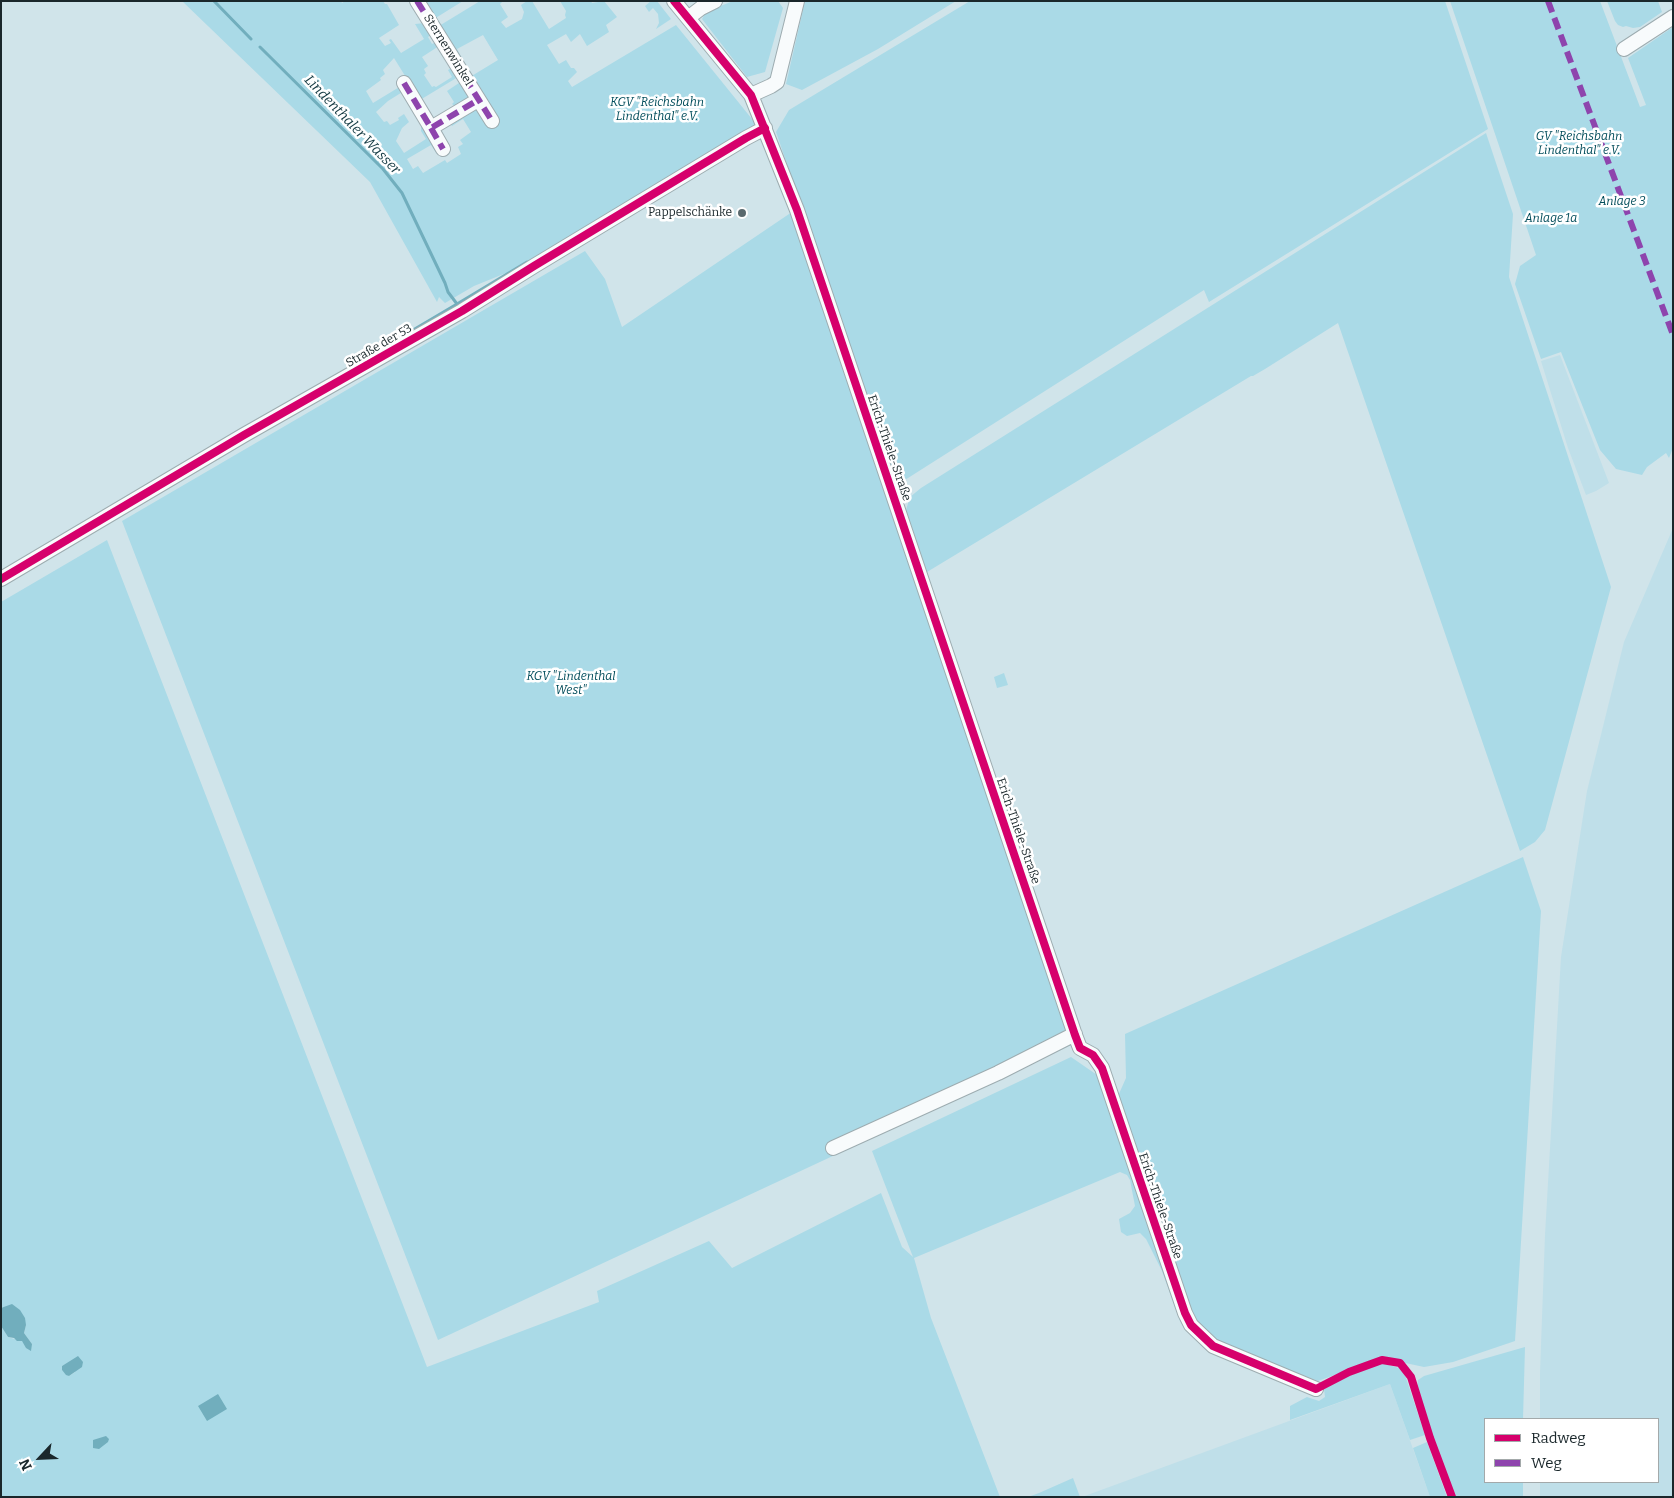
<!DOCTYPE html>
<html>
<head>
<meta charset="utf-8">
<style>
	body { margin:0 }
	#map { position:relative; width:1674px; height:1498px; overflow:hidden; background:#d0e4ea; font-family:Bitter,serif }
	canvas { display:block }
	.frame { position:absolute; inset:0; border:2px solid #1a272b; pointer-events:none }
	.legend { position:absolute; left:1484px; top:1418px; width:175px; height:65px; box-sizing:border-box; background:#fff; border:1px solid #a3a9aa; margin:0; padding:6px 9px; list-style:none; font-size:15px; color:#1a272b }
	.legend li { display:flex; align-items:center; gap:10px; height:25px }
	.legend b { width:25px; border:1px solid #a3a9aa }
	.north { position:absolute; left:15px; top:1433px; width:50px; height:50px; -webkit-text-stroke:4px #fff; paint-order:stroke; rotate:245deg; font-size:14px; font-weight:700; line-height:20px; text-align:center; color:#1a272b }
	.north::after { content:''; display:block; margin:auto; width:18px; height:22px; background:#1a272b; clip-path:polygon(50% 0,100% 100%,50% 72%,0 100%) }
</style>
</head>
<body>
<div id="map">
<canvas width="1674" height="1498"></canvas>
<div class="frame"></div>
<ul class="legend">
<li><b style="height:6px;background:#d6006c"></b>Radweg</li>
<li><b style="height:6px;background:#8e44ad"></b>Weg</li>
</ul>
<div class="north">N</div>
</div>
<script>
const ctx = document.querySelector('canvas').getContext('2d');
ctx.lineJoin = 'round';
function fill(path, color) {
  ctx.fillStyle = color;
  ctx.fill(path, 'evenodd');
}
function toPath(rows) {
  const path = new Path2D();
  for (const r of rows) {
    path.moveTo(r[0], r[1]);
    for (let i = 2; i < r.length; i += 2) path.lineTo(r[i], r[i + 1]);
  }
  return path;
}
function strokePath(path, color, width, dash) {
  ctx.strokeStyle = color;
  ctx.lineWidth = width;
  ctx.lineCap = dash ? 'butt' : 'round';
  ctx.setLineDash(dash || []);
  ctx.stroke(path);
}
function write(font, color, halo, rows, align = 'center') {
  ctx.font = font + ' Bitter,serif';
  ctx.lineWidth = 5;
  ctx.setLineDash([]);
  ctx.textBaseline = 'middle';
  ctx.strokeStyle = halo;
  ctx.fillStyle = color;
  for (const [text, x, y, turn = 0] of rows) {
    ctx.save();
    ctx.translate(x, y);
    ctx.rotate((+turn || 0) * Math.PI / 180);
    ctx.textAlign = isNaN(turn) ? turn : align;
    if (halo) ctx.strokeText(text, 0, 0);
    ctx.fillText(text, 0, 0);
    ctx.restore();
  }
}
fill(toPath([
	[1560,355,1609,483,1596,491,1586,495,1568,448,1541,361],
	[1673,528,1673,1497,1540,1497,1540,1482,1658,1482,1658,1419,1540,1419,1540,1373,1545,1235,1561,957,1587,791,1624,642],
	[1390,1384,1430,1497,1082,1497]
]), '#bfdfe9');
fill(toPath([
	[182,1,341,1,342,3,345,1,383,1,385,4,387,4,399,25,379,38,385,46,391,43,389,40,391,39,401,53,424,39,415,24,425,23,432,34,428,37,432,44,436,42,439,46,422,57,428,66,424,69,426,73,424,75,432,87,434,86,436,87,452,77,448,70,453,67,458,77,420,100,394,58,383,70,385,74,380,78,381,80,366,91,373,103,401,86,404,91,388,101,376,112,384,122,387,121,390,125,399,120,398,118,404,114,409,122,402,128,396,141,404,153,426,139,421,131,421,125,423,124,440,152,437,154,431,145,407,159,413,169,418,166,423,173,445,160,447,163,461,154,458,147,463,144,460,140,471,132,463,119,452,126,449,122,473,108,470,77,498,60,483,35,457,49,467,68,465,69,439,26,480,1,503,1,500,4,508,17,501,22,506,28,522,19,524,12,521,5,527,1,532,1,549,29,566,18,565,15,566,11,560,1,591,1,592,3,604,1,617,17,606,25,609,32,587,46,580,34,571,42,566,34,547,45,559,64,566,60,571,68,574,68,577,72,568,81,572,87,676,25,756,124,753,129,508,279,506,273,474,286,445,303,439,297,437,302,370,182],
	[423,1,463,1,434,19],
	[651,1,657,1,671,19,656,29,659,23,658,14,653,8,649,12,645,6],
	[733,1,778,1,783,8,765,72,747,77,702,19,706,12],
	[805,1,956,1,878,49,802,90,786,84],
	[970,1,1445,1,1488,129,1209,302,1204,290,897,485,776,132,789,110],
	[1450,1,1600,1,1640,107,1646,105,1628,58,1673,27,1673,448,1669,458,1666,453,1647,467,1642,475,1616,469,1600,450,1561,352,1541,359,1515,284,1520,266,1536,255],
	[1607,1,1658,1,1662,12,1640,27,1633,28,1626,26,1623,27,1618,25,1615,21],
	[459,83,463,84,468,97,456,107,452,104,454,102,447,91],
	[1486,133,1513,214,1509,277,1611,587,1545,830,1535,842,1520,851,1338,323,1265,369,1253,376,1251,376,927,572,906,510,910,497,921,488],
	[792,212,1071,1045,438,1340,122,521,585,251,605,279,622,327],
	[107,540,427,1367,599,1302,597,1291,709,1241,732,1268,881,1193,902,1247,913,1257,872,1151,1071,1057,1100,1077,1184,1319,1185,1330,1180,1321,1162,1271,1146,1239,1140,1233,1127,1236,1121,1232,1119,1219,1130,1213,1135,1206,1130,1180,1127,1175,1120,1172,914,1258,931,1318,1000,1497,1,1497,1,1326,8,1337,32,1344,24,1333,26,1325,2,1307,1,1308,1,602],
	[71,1362,75,1372,69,1376,62,1370,62,1366],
	[1004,673,1008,685,997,688,994,677],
	[1523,857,1541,911,1515,1341,1453,1362,1424,1367,1382,1358,1318,1381,1218,1343,1205,1333,1194,1317,1118,1096,1126,1078,1125,1034],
	[1525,1347,1523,1419,1485,1419,1485,1482,1523,1482,1523,1497,1453,1497,1419,1398,1417,1388,1418,1380,1424,1376],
	[1382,1363,1399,1368,1405,1375,1425,1435,1410,1440,1390,1384,1290,1420,1290,1406,1307,1397,1319,1401,1325,1397,1324,1389,1348,1375],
	[1427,1442,1447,1497,1430,1497,1413,1448],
	[1073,1478,1080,1497,1028,1497,1039,1493]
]), '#aadae7');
fill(toPath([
	[12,1304,20,1310,25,1318,26,1325,24,1333,32,1344,31,1351,26,1348,22,1341,17,1341,14,1338,8,1337,1,1326,1,1308],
	[78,1356,83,1362,82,1367,69,1376,66,1375,62,1370,62,1366],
	[218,1394,227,1409,207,1421,198,1406],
	[106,1436,109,1439,108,1442,99,1449,93,1448,93,1440]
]), '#71aebd');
strokePath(toPath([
	[214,1,251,39],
	[260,47,383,169,402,193,445,283,448,292,457,304,364,359],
	[457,304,527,262]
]), '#71aebd', 3);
const minor = toPath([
	[417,1,492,121],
	[674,1,751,95,797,210,1075,1035,1080,1048,1093,1055,1102,1068,1185,1313,1191,1325,1213,1346,1316,1389],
	[688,18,701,8,715,1],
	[1624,49,1673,17],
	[404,83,431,128,478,100],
	[751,95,771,86,777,82,797,1],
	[431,128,443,149],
	[1,579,244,435,462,311,534,266,746,138,765,128],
	[833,1148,998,1073,1075,1034]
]);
strokePath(minor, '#9dacb0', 16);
strokePath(minor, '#f8fbfc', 14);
strokePath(toPath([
	[417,1,492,121],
	[1548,1,1673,335],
	[404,83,431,128,478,100],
	[431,128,443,149]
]), '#8e44ad', 6, [12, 6]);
strokePath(toPath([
	[674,1,751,95,797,210,1075,1035,1080,1048,1093,1055,1102,1068,1185,1313,1191,1325,1213,1346,1316,1389,1349,1372,1382,1360,1400,1363,1411,1377,1430,1438,1452,1497],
	[1,579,244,435,462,311,534,266,746,138,765,128]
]), '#d6006c', 8);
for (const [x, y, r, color] of [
	[742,213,5,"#5a696e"]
]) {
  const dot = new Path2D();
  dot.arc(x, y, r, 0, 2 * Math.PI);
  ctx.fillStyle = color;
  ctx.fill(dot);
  strokePath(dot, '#fff', 2);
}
write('12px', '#1a272b', '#fff', [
	["Sternenwinkel",448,50,58],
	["Straße der 53",379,346,-30],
	["Erich-Thiele-Straße",889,448,71],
	["Erich-Thiele-Straße",1018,831,71],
	["Erich-Thiele-Straße",1160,1206,71]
]);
write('italic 12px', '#014c5a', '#fff', [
	["KGV \"Reichsbahn",657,103],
	["Lindenthal\" e.V.",657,117],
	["GV \"Reichsbahn",1579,137],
	["Lindenthal\" e.V.",1579,151],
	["Anlage 3",1622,202],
	["Anlage 1a",1551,219],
	["KGV \"Lindenthal",571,677],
	["West\"",571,691]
]);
write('12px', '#1a272b', '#fff', [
	["Pappelschänke",732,213]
], 'right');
write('italic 14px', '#123841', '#fff', [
	["Lindenthaler Wasser",352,125,46]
]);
</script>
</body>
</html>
